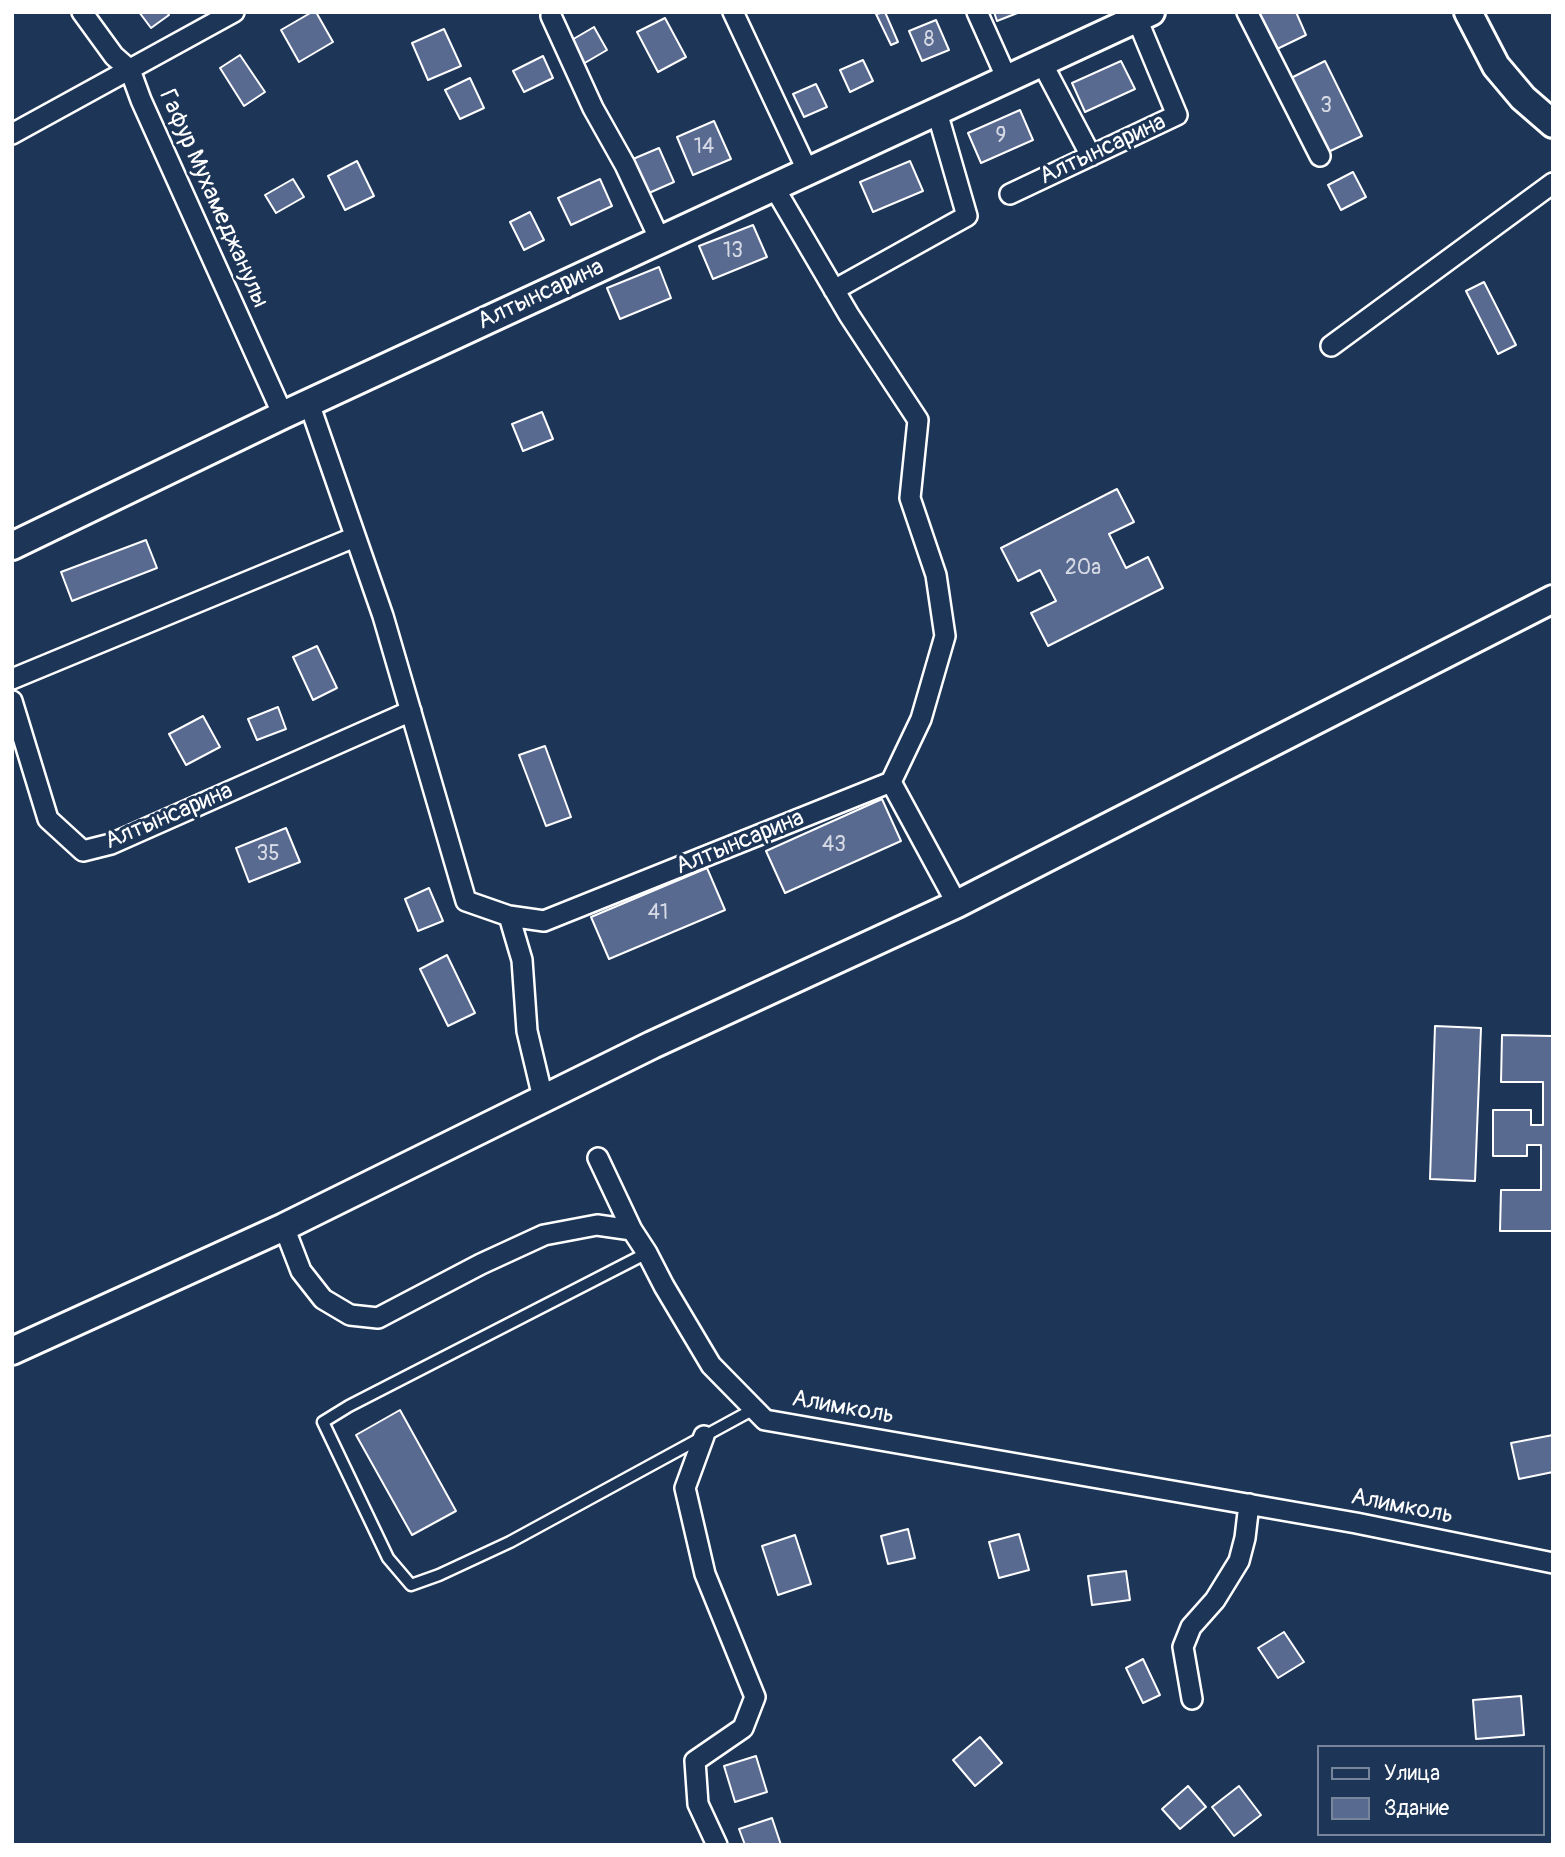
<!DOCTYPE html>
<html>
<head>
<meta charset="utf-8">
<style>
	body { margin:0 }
	#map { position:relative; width:1565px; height:1857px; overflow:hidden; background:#1d3557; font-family:Pangolin,sans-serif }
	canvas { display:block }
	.frame { position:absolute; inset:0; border:14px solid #fff; pointer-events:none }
	.legend { position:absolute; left:1317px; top:1745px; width:228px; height:91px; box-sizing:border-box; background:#1d3557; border:2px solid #77869a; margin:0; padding:9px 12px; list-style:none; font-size:21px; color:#fff }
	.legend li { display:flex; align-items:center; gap:14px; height:35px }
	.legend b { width:35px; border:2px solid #77869a }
</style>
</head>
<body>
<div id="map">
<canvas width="1565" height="1857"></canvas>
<div class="frame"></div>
<ul class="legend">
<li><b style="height:9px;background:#1d3557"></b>Улица</li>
<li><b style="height:19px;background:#596a91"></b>Здание</li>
</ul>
</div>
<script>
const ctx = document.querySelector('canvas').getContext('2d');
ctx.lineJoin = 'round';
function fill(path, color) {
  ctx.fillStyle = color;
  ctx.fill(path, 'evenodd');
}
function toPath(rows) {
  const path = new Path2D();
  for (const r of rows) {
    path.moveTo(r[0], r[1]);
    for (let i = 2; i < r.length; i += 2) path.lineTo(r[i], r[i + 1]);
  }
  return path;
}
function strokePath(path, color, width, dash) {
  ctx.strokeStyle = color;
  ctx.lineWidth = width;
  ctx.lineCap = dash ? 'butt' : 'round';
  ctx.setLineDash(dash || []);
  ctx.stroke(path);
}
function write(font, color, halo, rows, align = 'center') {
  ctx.font = font + ' Pangolin,sans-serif';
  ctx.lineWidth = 6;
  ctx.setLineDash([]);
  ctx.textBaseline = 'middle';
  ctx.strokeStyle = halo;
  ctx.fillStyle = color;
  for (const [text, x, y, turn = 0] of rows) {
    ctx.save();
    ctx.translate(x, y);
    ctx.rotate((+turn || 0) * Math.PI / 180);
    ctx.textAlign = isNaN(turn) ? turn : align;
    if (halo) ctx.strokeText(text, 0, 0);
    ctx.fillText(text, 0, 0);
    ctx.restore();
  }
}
const building = toPath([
	[139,12,167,12,169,15,151,28,139,12],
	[312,12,316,12,333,42,299,62,281,30,312,12],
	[885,12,898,42,891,45,876,14,885,12],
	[994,12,1020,12,997,21,994,12],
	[1258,12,1296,12,1306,35,1275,50,1258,12],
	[665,18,686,57,658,72,637,32,665,18],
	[936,20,949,50,922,61,909,31,936,20],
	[594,27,607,50,583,64,570,41,594,27],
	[444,29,461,66,428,80,412,43,444,29],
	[240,55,265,92,244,106,220,68,240,55],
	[543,56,553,78,524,92,513,71,543,56],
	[863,60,873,81,850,92,840,70,863,60],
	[1121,61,1135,89,1085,112,1072,83,1121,61],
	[1325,61,1362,136,1326,153,1289,79,1325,61],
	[470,78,484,108,460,119,445,90,470,78],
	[816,84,827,107,804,117,793,94,816,84],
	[1020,110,1033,140,981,163,968,133,1020,110],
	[714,121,731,159,693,175,677,137,714,121],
	[659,148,674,182,649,193,633,159,659,148],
	[357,161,374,196,345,210,328,176,357,161],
	[910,161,923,191,873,212,860,182,910,161],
	[1353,172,1366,197,1341,210,1328,185,1353,172],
	[293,179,304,197,276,213,265,195,293,179],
	[600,179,612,206,571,225,558,198,600,179],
	[530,212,544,240,524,250,510,222,530,212],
	[753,225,767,257,713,279,699,246,753,225],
	[659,267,671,298,620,319,607,288,659,267],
	[1484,282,1516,345,1498,354,1466,291,1484,282],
	[542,412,553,439,523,451,512,424,542,412],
	[1117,489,1134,522,1109,534,1126,568,1148,557,1163,588,1048,646,1031,613,1056,601,1040,570,1018,581,1001,548,1117,489],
	[146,540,157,568,72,601,61,572,146,540],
	[317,646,337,688,313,700,293,657,317,646],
	[278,707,286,729,257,740,248,719,278,707],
	[203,716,220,747,186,765,169,734,203,716],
	[545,746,571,817,546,826,519,755,545,746],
	[882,799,901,841,785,893,766,851,882,799],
	[286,828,300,862,249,882,236,848,286,828],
	[707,868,725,910,609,959,591,917,707,868],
	[429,888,443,921,418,931,405,899,429,888],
	[447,955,475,1013,448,1026,420,969,447,955],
	[1435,1026,1481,1028,1475,1181,1430,1179,1435,1026],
	[1502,1035,1553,1036,1553,1231,1500,1231,1501,1190,1541,1190,1541,1145,1527,1145,1527,1156,1493,1156,1493,1110,1531,1110,1531,1125,1543,1125,1543,1082,1501,1082,1502,1035],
	[400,1410,456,1511,412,1535,356,1435,400,1410],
	[1553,1435,1553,1472,1519,1479,1511,1443,1553,1435],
	[908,1529,915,1558,888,1564,881,1536,908,1529],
	[1019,1534,1029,1570,999,1578,989,1542,1019,1534],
	[795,1535,811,1584,778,1595,762,1546,795,1535],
	[1126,1571,1130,1600,1092,1605,1088,1576,1126,1571],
	[1284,1632,1304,1662,1278,1678,1258,1648,1284,1632],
	[1143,1659,1160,1695,1143,1703,1126,1668,1143,1659],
	[1521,1696,1524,1735,1476,1739,1473,1700,1521,1696],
	[980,1737,1002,1763,975,1786,953,1760,980,1737],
	[756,1756,767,1792,735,1802,724,1766,756,1756],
	[1188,1786,1206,1807,1180,1829,1162,1809,1188,1786],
	[1239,1786,1261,1815,1234,1836,1212,1807,1239,1786],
	[772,1818,781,1845,745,1845,739,1829,772,1818]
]);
fill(building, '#596a91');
strokePath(building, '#fff', 2);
const lane = toPath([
	[647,1253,349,1406,323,1422,388,1558,411,1585,439,1575,510,1542,754,1409]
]);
const street = toPath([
	[82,12,114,56,130,70,141,100,283,415],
	[733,12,808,172],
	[977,12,1007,79],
	[1247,12,1320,156],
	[551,16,593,108,625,165,660,240],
	[1042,63,1091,156],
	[12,134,234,12],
	[1010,194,1177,115,1137,19],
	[834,290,967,216,937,112],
	[1331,346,1553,183],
	[309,403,383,616,466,901,509,916,522,960,527,1031,543,1098],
	[12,679,355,537],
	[12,701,48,819,83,851,111,844,411,711],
	[891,782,957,904],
	[509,916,544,921,891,782,921,719,945,636,936,575,910,498,918,420,849,315,774,187],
	[598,1158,632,1230],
	[284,1227,301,1271,323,1299,350,1315,378,1318,481,1264,544,1235,597,1225,632,1230,647,1253,664,1286,711,1365,765,1420,1356,1523,1553,1563],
	[704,1436,685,1488,705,1574,755,1697,743,1728,695,1761,698,1804,717,1845],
	[1192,1699,1183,1647,1191,1627,1215,1600,1239,1561,1245,1538,1249,1504]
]);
const secondary = toPath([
	[1468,12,1496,66,1523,98,1553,124],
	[12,546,283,415,1151,12],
	[12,1351,284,1227,652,1045,957,904,1553,599]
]);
strokePath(lane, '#fff', 15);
strokePath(street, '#fff', 24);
strokePath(secondary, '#fff', 32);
strokePath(lane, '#1d3557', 10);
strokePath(street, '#1d3557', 19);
strokePath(secondary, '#1d3557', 26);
write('21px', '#d6dae4', null, [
	["8",929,41],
	["3",1326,107],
	["9",1001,137],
	["14",704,148],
	["13",733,252],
	["20а",1083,569],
	["43",834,846],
	["35",268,855],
	["41",658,914]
]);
write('24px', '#fff', '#1d3557', [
	["Алтынсарина",1103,150,-25],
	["Гафур Мухамеджанулы",213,199,66],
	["Алтынсарина",541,295,-25],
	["Алтынсарина",169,817,-23],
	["Алтынсарина",740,843,-22],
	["Алимколь",843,1408,10],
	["Алимколь",1402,1507,11]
]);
</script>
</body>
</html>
